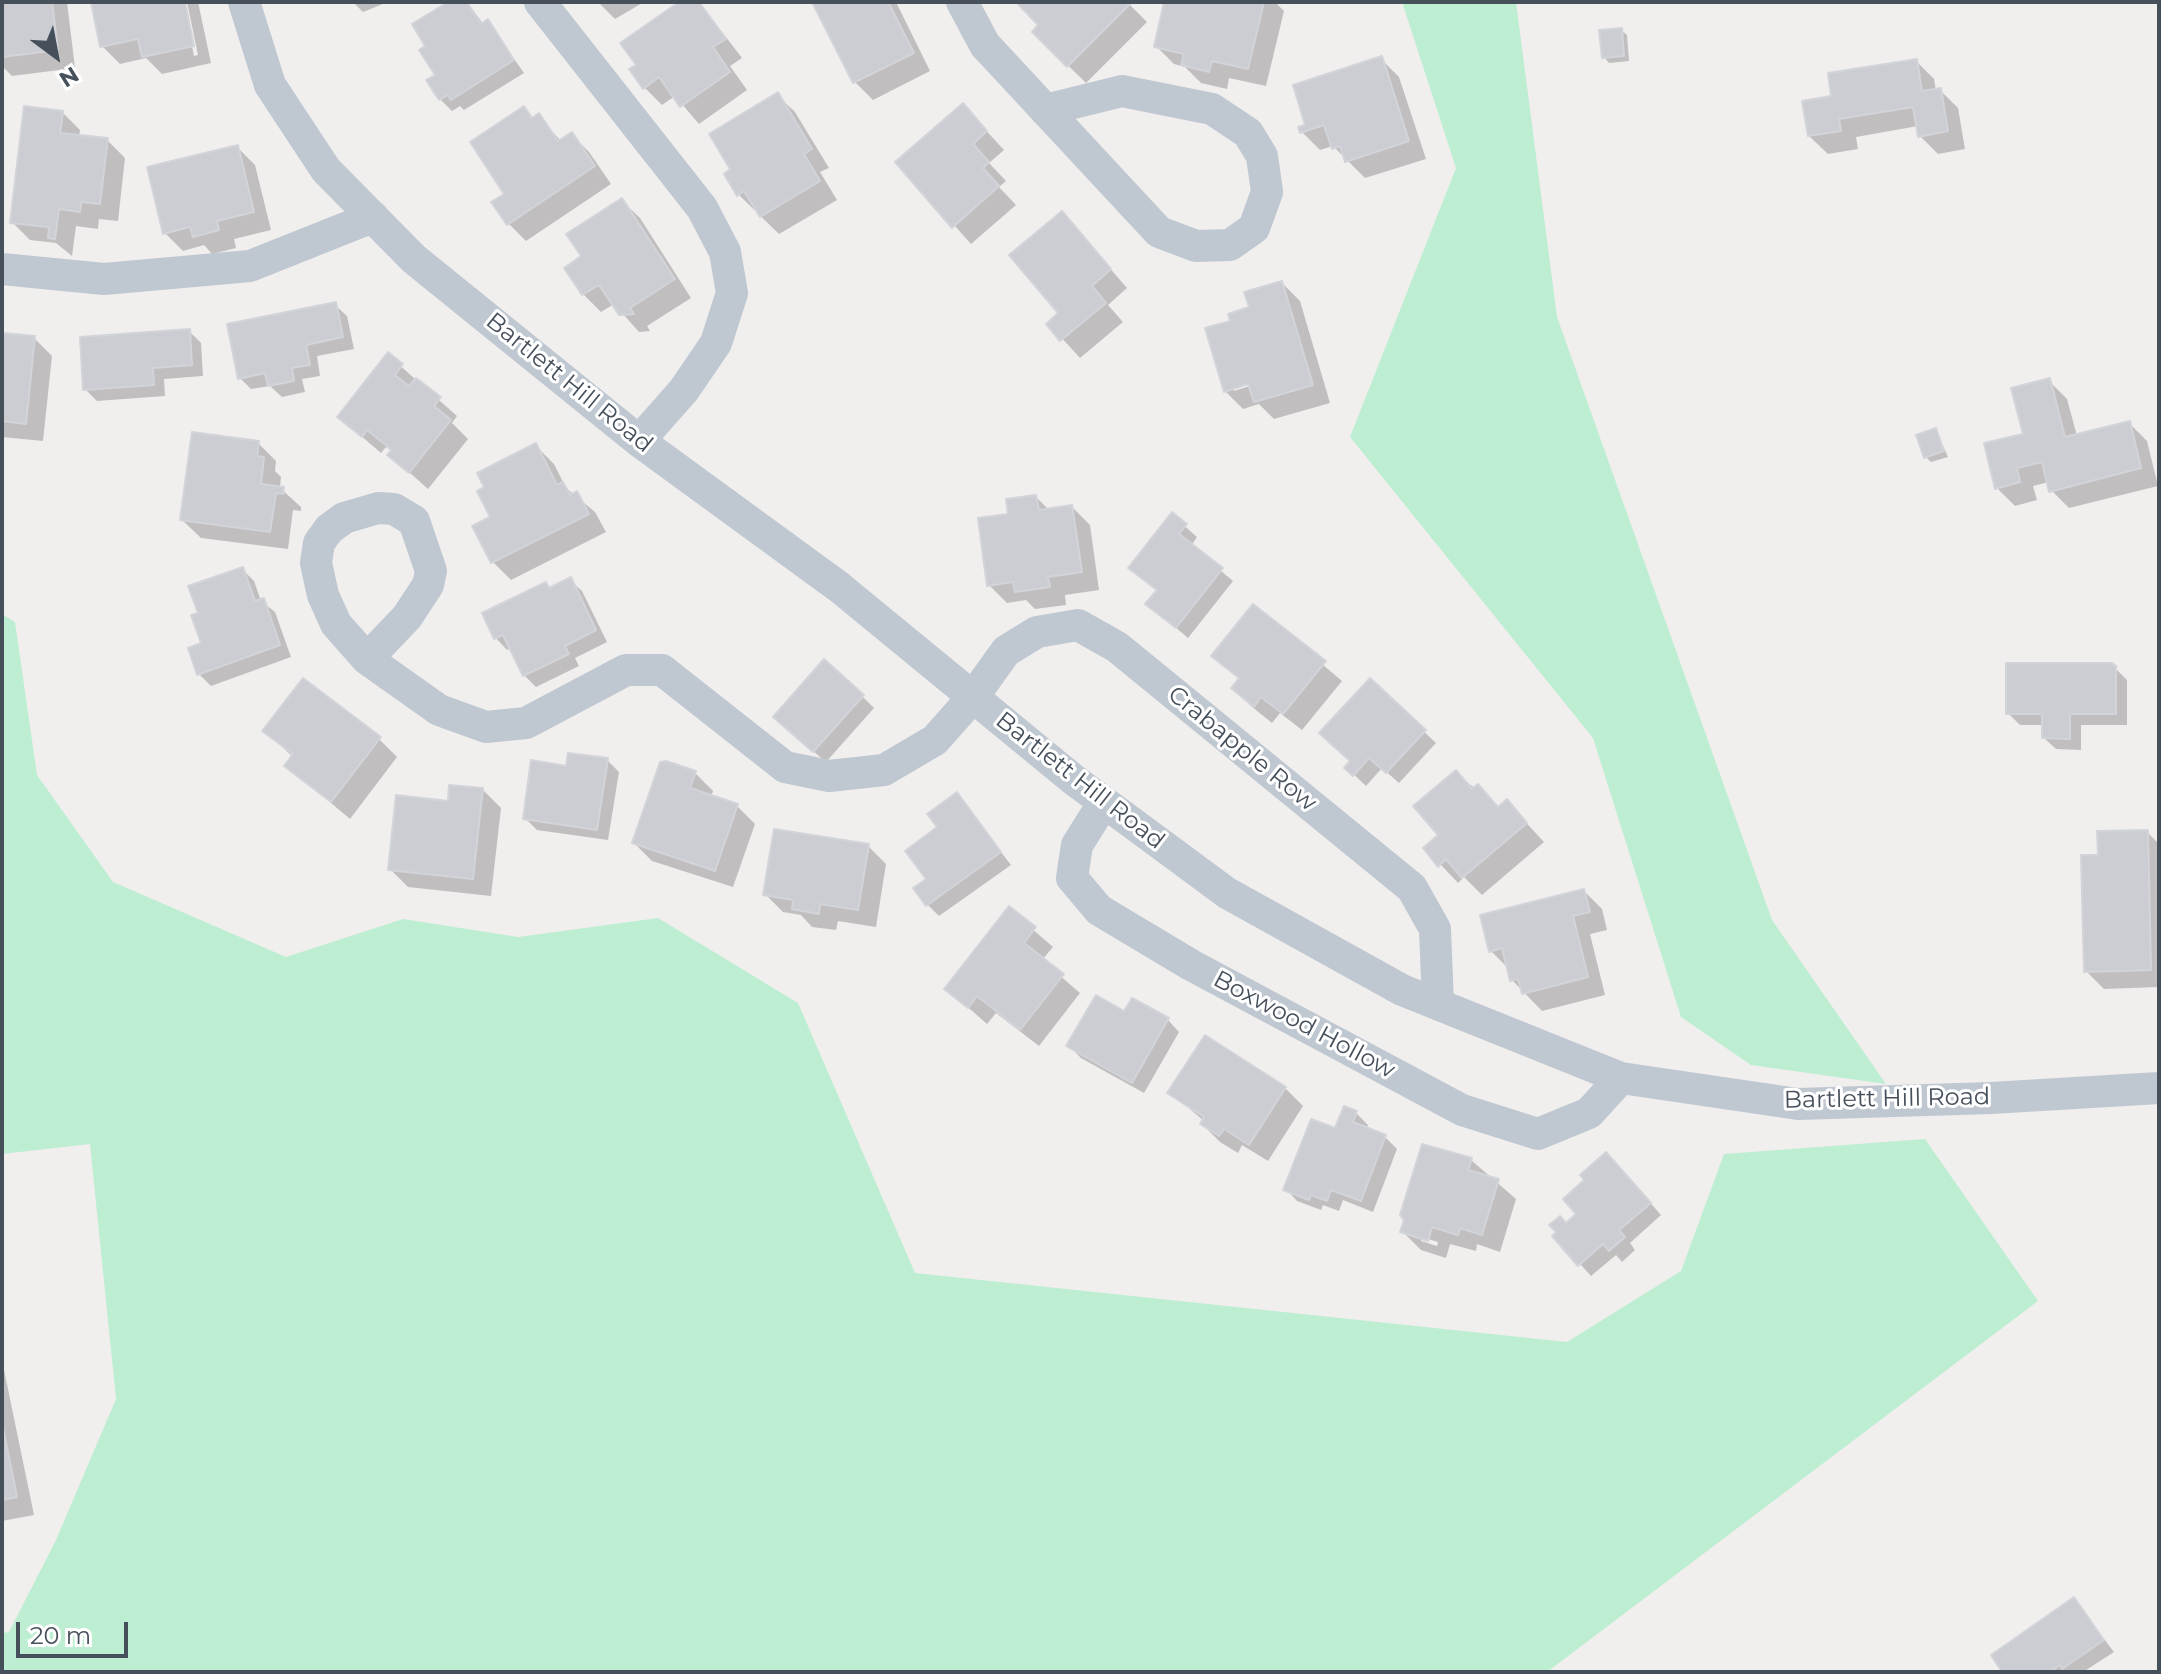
<!DOCTYPE html>
<html>
<head>
<meta charset="utf-8">
<style>
	body { margin:0 }
	#map { position:relative; width:2161px; height:1674px; overflow:hidden; background:#f1eeee; font-family:Montserrat,sans-serif }
	canvas { display:block }
	.frame { position:absolute; inset:0; border:4px solid #46505b; pointer-events:none }
	.north { position:absolute; left:16px; top:16px; width:80px; height:80px; -webkit-text-stroke:6px #fff; paint-order:stroke; rotate:148deg; font-size:22px; font-weight:700; line-height:32px; text-align:center; color:#46505b }
	.north::after { content:''; display:block; margin:auto; width:28px; height:36px; background:#46505b; clip-path:polygon(50% 0,100% 100%,50% 72%,0 100%) }
	.scale { position:absolute; left:16px; top:1622px; width:112px; height:36px; box-sizing:border-box; border:4px solid #46505b; border-top:0; padding-left:10px; font-size:24px; line-height:28px; white-space:nowrap; color:#46505b; -webkit-text-stroke:6px #fff; paint-order:stroke }
</style>
</head>
<body>
<div id="map">
<canvas width="2161" height="1674"></canvas>
<div class="frame"></div>
<div class="north">N</div>
<div class="scale">20 m</div>
</div>
<script>
const g = document.querySelector('canvas').getContext('2d');
g.lineJoin = 'round';
function fill(path, color) {
  g.fillStyle = color;
  g.fill(path, 'evenodd');
}
function stroke(path, color, width, dash) {
  g.strokeStyle = color;
  g.lineWidth = width;
  g.lineCap = dash ? 'butt' : 'round';
  g.setLineDash(dash || []);
  g.stroke(path);
}
function drawText(font, color, halo, rows, align = 'center') {
  g.font = font + ' Montserrat,sans-serif';
  g.lineWidth = 6;
  g.setLineDash([]);
  g.textBaseline = 'middle';
  g.strokeStyle = halo;
  g.fillStyle = color;
  for (const [text, x, y, turn = 0] of rows) {
    g.save();
    g.translate(x, y);
    g.rotate((+turn || 0) * Math.PI / 180);
    g.textAlign = isNaN(turn) ? turn : align;
    if (halo) g.strokeText(text, 0, 0);
    g.fillText(text, 0, 0);
    g.restore();
  }
}
fill(new Path2D(`
	M 1402,2 L 1516,2 L 1557,317 L 1772,920 L 1886,1084 L 1751,1065 L 1681,1017 L 1593,738 L 1350,437 L 1456,168 Z
	M 2,614 L 15,622 L 37,775 L 113,882 L 286,957 L 403,919 L 518,937 L 658,918 L 798,1003 L 915,1273 L 1567,1342 L 1681,1271 L 1724,1154 L 1925,1139 L 2038,1301 L 1547,1672 L 2,1672 L 2,1633 L 9,1632 L 56,1540 L 116,1399 L 90,1144 L 2,1154 Z`), '#bdeed2');
fill(new Path2D(`
	M 2,2 L 67,2 L 75,68 L 12,76 L 2,66 Z
	M 93,2 L 183,2 L 194,56 L 198,55 L 187,2 L 198,2 L 211,63 L 162,74 L 146,58 L 120,64 L 102,46 Z
	M 353,2 L 388,2 L 363,12 Z
	M 451,2 L 467,2 L 484,25 L 488,22 L 524,73 L 464,110 L 460,106 L 452,111 L 440,99 L 438,75 L 428,47 Z
	M 598,2 L 644,2 L 615,19 Z
	M 683,2 L 699,2 L 742,58 L 730,66 L 747,90 L 699,124 L 675,96 L 662,105 L 644,87 L 639,66 Z
	M 815,2 L 896,2 L 930,71 L 873,100 L 855,82 Z
	M 1018,2 L 1127,2 L 1147,22 L 1086,83 L 1034,32 L 1041,25 Z
	M 1166,2 L 1275,2 L 1284,11 L 1266,86 L 1229,78 L 1227,89 L 1201,83 L 1185,67 L 1174,64 L 1156,46 Z
	M 1621,30 L 1627,35 L 1629,61 L 1609,63 L 1604,57 Z
	M 1381,59 L 1399,77 L 1426,159 L 1365,178 L 1333,146 L 1320,150 L 1302,132 Z
	M 1916,61 L 1934,79 L 1936,91 L 1940,90 L 1958,108 L 1965,149 L 1938,154 L 1920,136 L 1918,126 L 1856,137 L 1858,149 L 1828,154 L 1809,136 L 1834,97 Z
	M 777,95 L 795,112 L 829,168 L 820,172 L 837,200 L 779,234 L 738,194 Z
	M 524,109 L 534,119 L 538,116 L 561,141 L 571,134 L 589,152 L 611,184 L 526,241 L 508,223 L 507,194 Z
	M 62,112 L 80,130 L 79,137 L 107,140 L 125,158 L 118,221 L 99,219 L 98,229 L 76,226 L 72,256 L 56,243 L 30,240 L 12,222 Z
	M 980,124 L 1004,150 L 989,163 L 1006,181 L 999,187 L 1016,205 L 971,244 L 898,162 Z
	M 237,147 L 255,165 L 271,230 L 234,239 L 236,248 L 212,254 L 204,245 L 183,251 L 165,233 Z
	M 622,201 L 640,218 L 691,298 L 647,326 L 650,331 L 639,332 L 614,304 L 601,312 L 583,294 L 583,257 Z
	M 1062,213 L 1127,288 L 1108,305 L 1123,322 L 1080,358 L 1049,324 L 1061,313 Z
	M 1282,283 L 1300,301 L 1330,403 L 1274,419 L 1259,404 L 1243,409 L 1225,391 L 1233,322 ZM 1257,379 L 1259,383 L 1234,391 L 1234,386 Z
	M 335,305 L 347,316 L 354,349 L 317,356 L 320,376 L 302,379 L 305,392 L 282,397 L 270,386 L 251,389 L 240,378 Z
	M 189,331 L 201,343 L 203,376 L 164,379 L 165,396 L 97,401 L 85,389 Z
	M 2,335 L 34,338 L 52,356 L 43,441 L 2,437 Z
	M 388,355 L 457,416 L 452,423 L 468,439 L 428,489 L 390,455 L 393,452 L 386,447 L 381,453 L 339,417 Z
	M 2049,381 L 2067,399 L 2077,436 L 2129,423 L 2147,441 L 2158,486 L 2069,508 L 2051,490 L 2049,482 L 2033,486 L 2037,500 L 2015,506 L 1997,488 Z
	M 1936,430 L 1948,457 L 1931,462 L 1926,457 Z
	M 258,443 L 276,461 L 275,471 L 281,477 L 280,488 L 301,507 L 301,511 L 293,510 L 288,549 L 201,538 L 182,520 Z
	M 536,446 L 554,464 L 566,488 L 595,512 L 606,532 L 511,580 L 493,562 L 475,527 L 493,518 Z
	M 1036,497 L 1049,510 L 1072,507 L 1090,525 L 1099,590 L 1065,595 L 1066,605 L 1035,609 L 1026,600 L 1007,603 L 989,585 L 1011,515 Z
	M 1172,515 L 1197,537 L 1191,546 L 1233,581 L 1188,638 L 1148,604 L 1158,592 L 1131,568 Z
	M 242,569 L 254,581 L 261,601 L 275,612 L 291,657 L 211,686 L 199,674 L 204,644 Z
	M 570,580 L 582,591 L 607,642 L 575,658 L 579,666 L 536,687 L 524,675 L 511,648 L 507,650 L 496,638 L 546,585 L 551,589 Z
	M 1254,606 L 1342,681 L 1302,730 L 1280,713 L 1272,723 L 1251,706 L 1233,688 L 1240,680 L 1213,656 Z
	M 2115,668 L 2127,680 L 2127,725 L 2081,725 L 2081,750 L 2056,749 L 2044,738 L 2044,725 L 2020,725 L 2008,713 Z
	M 1370,681 L 1436,743 L 1399,783 L 1382,768 L 1366,786 L 1346,767 L 1352,761 Z
	M 862,696 L 874,708 L 826,762 L 787,729 Z
	M 265,731 L 379,739 L 397,757 L 350,819 L 287,766 L 293,757 Z
	M 607,760 L 619,772 L 608,840 L 537,830 L 525,818 Z
	M 661,764 L 695,773 L 713,791 L 711,797 L 737,806 L 755,824 L 733,887 L 652,861 L 634,843 Z
	M 1456,773 L 1499,808 L 1507,802 L 1544,842 L 1482,895 L 1464,877 L 1458,883 L 1426,849 L 1441,836 Z
	M 483,790 L 501,808 L 491,896 L 408,887 L 390,869 L 449,803 Z
	M 957,795 L 1011,865 L 939,916 L 928,905 L 929,879 L 940,828 Z
	M 2147,832 L 2159,844 L 2159,987 L 2104,989 L 2086,971 L 2100,857 Z
	M 868,846 L 886,864 L 876,927 L 838,921 L 836,930 L 812,927 L 801,915 L 783,912 L 765,894 Z
	M 1584,891 L 1602,909 L 1607,930 L 1590,934 L 1605,995 L 1542,1011 L 1512,980 L 1509,969 L 1491,951 Z
	M 1009,909 L 1053,947 L 1042,960 L 1080,993 L 1039,1046 L 996,1013 L 987,1024 L 947,989 Z
	M 1125,1014 L 1168,1020 L 1179,1032 L 1144,1093 L 1081,1058 L 1069,1046 Z
	M 1205,1038 L 1285,1088 L 1303,1106 L 1268,1161 L 1242,1145 L 1238,1153 L 1220,1142 L 1202,1124 L 1204,1121 L 1170,1092 Z
	M 1356,1113 L 1368,1125 L 1366,1129 L 1385,1137 L 1397,1149 L 1373,1212 L 1343,1200 L 1339,1211 L 1323,1205 L 1321,1210 L 1297,1201 L 1286,1189 Z
	M 1471,1160 L 1516,1199 L 1500,1252 L 1477,1244 L 1476,1251 L 1450,1244 L 1446,1258 L 1421,1250 L 1403,1232 ZM 1421,1237 L 1438,1242 L 1437,1246 L 1421,1241 Z
	M 1618,1166 L 1661,1215 L 1630,1243 L 1635,1250 L 1622,1262 L 1616,1255 L 1591,1276 L 1555,1236 Z
	M 2,1360 L 34,1515 L 2,1521 Z
	M 2074,1600 L 2114,1652 L 2083,1672 L 2005,1672 Z`), '#0003');
const building = new Path2D(`
	M 2,2 L 52,2 L 58,50 L 2,57 Z
	M 91,2 L 185,2 L 194,46 L 142,57 L 138,39 L 100,47 Z
	M 448,2 L 467,2 L 481,24 L 488,19 L 514,60 L 451,100 L 448,95 L 439,100 L 426,80 L 435,75 L 419,50 L 425,46 L 412,24 Z
	M 679,2 L 699,2 L 726,39 L 713,47 L 730,72 L 680,107 L 659,77 L 643,89 L 629,69 L 636,65 L 620,43 Z
	M 812,2 L 888,2 L 914,53 L 853,83 Z
	M 1016,2 L 1130,2 L 1131,3 L 1067,67 L 1032,32 L 1038,25 Z
	M 1164,2 L 1264,2 L 1248,69 L 1212,61 L 1209,72 L 1181,65 L 1184,54 L 1154,47 Z
	M 1622,28 L 1624,56 L 1602,58 L 1599,30 Z
	M 1382,56 L 1409,141 L 1345,162 L 1340,146 L 1332,149 L 1324,125 L 1300,133 L 1298,127 L 1305,125 L 1293,85 Z
	M 1917,59 L 1922,91 L 1941,88 L 1948,131 L 1918,137 L 1913,107 L 1839,119 L 1841,131 L 1808,136 L 1802,101 L 1831,96 L 1828,73 Z
	M 778,92 L 812,149 L 804,154 L 820,181 L 760,217 L 744,191 L 737,196 L 724,174 L 730,169 L 709,134 Z
	M 963,103 L 987,131 L 973,144 L 989,162 L 983,168 L 999,186 L 952,228 L 895,162 Z
	M 24,106 L 63,111 L 60,133 L 108,138 L 100,204 L 81,202 L 80,212 L 59,209 L 55,239 L 48,238 L 49,227 L 10,223 Z
	M 524,106 L 532,118 L 539,113 L 558,141 L 572,132 L 595,166 L 507,225 L 491,202 L 504,194 L 470,142 Z
	M 238,145 L 254,212 L 217,221 L 219,230 L 193,237 L 190,227 L 163,234 L 147,167 Z
	M 622,198 L 675,279 L 630,308 L 634,314 L 619,315 L 599,285 L 582,295 L 564,268 L 581,256 L 566,234 Z
	M 1062,211 L 1111,269 L 1092,286 L 1106,303 L 1060,341 L 1046,324 L 1058,313 L 1009,255 Z
	M 1282,281 L 1313,385 L 1254,402 L 1248,384 L 1224,392 L 1205,328 L 1230,321 L 1228,314 L 1249,307 L 1244,292 Z
	M 336,302 L 343,337 L 306,345 L 310,365 L 292,368 L 294,381 L 268,386 L 265,373 L 238,379 L 227,324 Z
	M 190,329 L 192,365 L 153,368 L 154,385 L 83,390 L 80,337 Z
	M 2,333 L 35,336 L 26,424 L 2,421 Z
	M 388,352 L 403,364 L 395,375 L 409,386 L 416,378 L 441,397 L 434,406 L 451,420 L 409,473 L 387,455 L 392,450 L 367,430 L 362,437 L 337,417 Z
	M 2050,378 L 2065,437 L 2130,421 L 2141,468 L 2049,492 L 2042,462 L 2017,468 L 2020,482 L 1995,489 L 1984,443 L 2023,434 L 2011,388 Z
	M 1936,428 L 1944,451 L 1924,458 L 1916,435 Z
	M 192,432 L 259,441 L 257,456 L 264,457 L 261,484 L 284,487 L 283,494 L 276,493 L 270,532 L 180,520 Z
	M 536,443 L 557,485 L 563,482 L 570,495 L 577,491 L 589,514 L 491,563 L 472,526 L 490,517 L 477,491 L 484,487 L 477,473 Z
	M 1036,495 L 1039,510 L 1072,505 L 1082,572 L 1048,577 L 1050,587 L 1015,592 L 1013,582 L 987,586 L 978,518 L 1008,514 L 1006,499 Z
	M 1172,512 L 1187,524 L 1179,534 L 1223,568 L 1176,628 L 1145,604 L 1157,590 L 1128,568 Z
	M 243,567 L 255,601 L 264,598 L 280,645 L 197,675 L 188,648 L 201,643 L 191,615 L 198,613 L 188,586 Z
	M 571,577 L 596,630 L 565,646 L 569,654 L 523,676 L 503,635 L 494,639 L 482,613 L 546,582 L 549,588 Z
	M 1253,604 L 1326,661 L 1283,714 L 1261,697 L 1254,707 L 1231,688 L 1239,678 L 1211,656 Z
	M 824,659 L 864,695 L 813,752 L 773,717 Z
	M 2006,663 L 2112,663 L 2116,666 L 2116,714 L 2070,714 L 2070,739 L 2042,738 L 2042,714 L 2006,714 Z
	M 303,678 L 381,737 L 331,802 L 284,766 L 293,754 L 262,731 Z
	M 1370,678 L 1426,730 L 1386,773 L 1369,758 L 1353,776 L 1344,768 L 1350,761 L 1319,733 Z
	M 568,753 L 608,758 L 597,830 L 523,819 L 531,760 L 566,766 Z
	M 666,761 L 696,771 L 690,788 L 738,804 L 715,871 L 632,843 L 660,762 Z
	M 1456,770 L 1472,789 L 1478,784 L 1498,807 L 1507,799 L 1527,823 L 1462,878 L 1446,859 L 1438,867 L 1423,848 L 1438,835 L 1413,806 Z
	M 449,785 L 483,788 L 473,879 L 388,870 L 396,795 L 448,801 Z
	M 957,792 L 1001,852 L 926,906 L 913,888 L 926,879 L 905,851 L 937,827 L 927,814 Z
	M 774,829 L 869,844 L 858,910 L 820,904 L 819,914 L 792,909 L 793,900 L 763,895 Z
	M 2148,830 L 2151,970 L 2084,972 L 2081,855 L 2098,855 L 2097,831 Z
	M 1584,889 L 1590,912 L 1573,916 L 1588,977 L 1522,994 L 1518,979 L 1510,981 L 1502,948 L 1489,952 L 1480,915 Z
	M 1009,906 L 1036,927 L 1024,943 L 1064,974 L 1020,1030 L 977,996 L 968,1008 L 944,989 Z
	M 1096,995 L 1124,1011 L 1132,998 L 1169,1018 L 1132,1083 L 1066,1046 Z
	M 1205,1035 L 1286,1087 L 1249,1145 L 1224,1129 L 1219,1136 L 1200,1124 L 1204,1117 L 1167,1093 Z
	M 1344,1106 L 1357,1111 L 1353,1122 L 1386,1135 L 1361,1201 L 1331,1190 L 1327,1201 L 1311,1195 L 1309,1200 L 1283,1190 L 1311,1119 L 1335,1128 Z
	M 1422,1144 L 1472,1158 L 1468,1170 L 1499,1179 L 1482,1235 L 1460,1228 L 1458,1235 L 1432,1227 L 1428,1241 L 1400,1232 L 1404,1220 L 1400,1215 Z
	M 1606,1152 L 1651,1203 L 1619,1230 L 1625,1237 L 1609,1251 L 1603,1244 L 1578,1266 L 1552,1236 L 1556,1232 L 1549,1225 L 1560,1216 L 1566,1223 L 1576,1214 L 1563,1199 L 1584,1180 L 1580,1175 Z
	M 2,1423 L 17,1497 L 2,1500 Z
	M 2074,1597 L 2104,1640 L 2062,1669 L 2060,1665 L 2050,1672 L 2002,1672 L 1991,1655 Z`);
fill(building, '#cbcdd3');
stroke(building, '#d2d4d9', 2);
stroke(new Path2D(`
	M 244,2 L 270,85 L 326,170 L 414,259 L 639,441 L 839,587 L 1074,780 L 1227,893 L 1402,990 L 1621,1078 L 1798,1104 L 1991,1098 L 2159,1088
	M 540,2 L 702,208 L 725,252 L 732,293 L 716,343 L 684,390 L 639,441
	M 962,2 L 985,45 L 1159,232 L 1196,246 L 1230,245 L 1254,228 L 1267,192 L 1262,156 L 1248,133 L 1212,109 L 1122,91 L 1045,110
	M 2,269 L 104,279 L 250,266 L 373,217
	M 367,659 L 407,617 L 428,585 L 431,571 L 414,521 L 394,509 L 378,508 L 344,518 L 329,529 L 319,543 L 316,563 L 323,595 L 336,624 L 367,659 L 439,710 L 486,727 L 526,723 L 626,670 L 662,670 L 785,767 L 829,776 L 884,770 L 935,740 L 973,697 L 1006,651 L 1037,632 L 1078,625 L 1117,647 L 1412,888 L 1435,929 L 1438,1004
	M 1104,802 L 1077,845 L 1072,878 L 1099,910 L 1191,965 L 1462,1110 L 1538,1134 L 1589,1113 L 1621,1078`), '#bfc8d0', 32);
drawText('24px', '#46505b', '#fff', [
	["Bartlett Hill Road",569,383,39],
	["Crabapple Row",1242,749,39],
	["Bartlett Hill Road",1080,781,38],
	["Boxwood Hollow",1304,1025,28],
	["Bartlett Hill Road",1887,1099,-1]
]);
</script>
</body>
</html>
